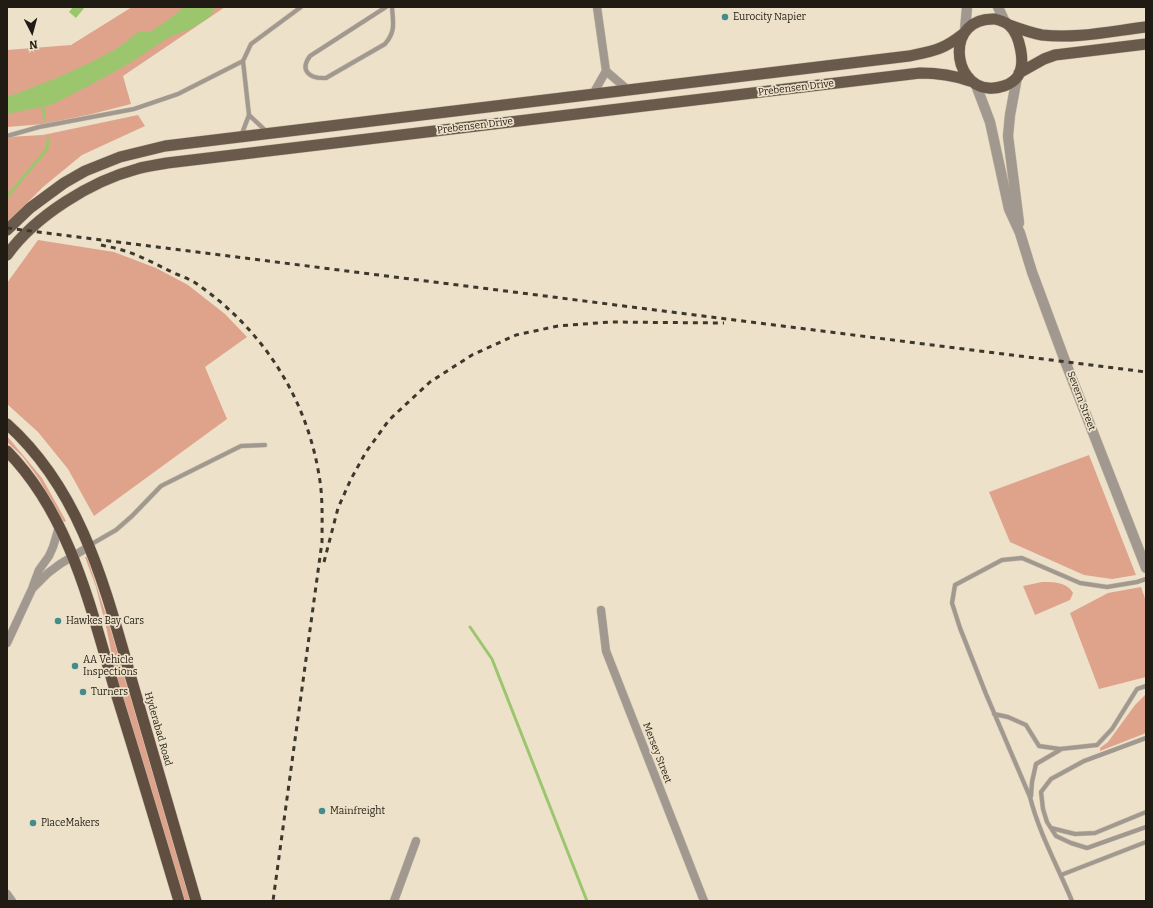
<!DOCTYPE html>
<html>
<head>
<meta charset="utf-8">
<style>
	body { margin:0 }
	#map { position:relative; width:1153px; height:908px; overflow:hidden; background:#ede1c9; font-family:Bitter,serif }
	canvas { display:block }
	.frame { position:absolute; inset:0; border:8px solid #201c13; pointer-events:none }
	.north { position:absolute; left:12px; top:12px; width:40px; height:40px; -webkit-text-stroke:3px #ede1c9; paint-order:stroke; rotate:174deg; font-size:11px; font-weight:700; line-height:16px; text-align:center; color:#201c13 }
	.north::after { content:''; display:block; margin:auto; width:14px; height:18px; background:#201c13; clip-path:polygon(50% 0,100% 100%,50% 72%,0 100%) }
</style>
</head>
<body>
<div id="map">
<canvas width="1153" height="908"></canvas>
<div class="frame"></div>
<div class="north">N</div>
</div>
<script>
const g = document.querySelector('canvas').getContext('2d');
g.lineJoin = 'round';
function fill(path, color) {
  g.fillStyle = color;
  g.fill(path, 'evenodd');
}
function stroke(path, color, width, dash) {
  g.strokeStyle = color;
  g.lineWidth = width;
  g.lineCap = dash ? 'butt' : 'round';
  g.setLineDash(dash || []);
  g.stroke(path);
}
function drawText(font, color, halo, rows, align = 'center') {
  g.font = font + ' Bitter,serif';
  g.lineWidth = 3.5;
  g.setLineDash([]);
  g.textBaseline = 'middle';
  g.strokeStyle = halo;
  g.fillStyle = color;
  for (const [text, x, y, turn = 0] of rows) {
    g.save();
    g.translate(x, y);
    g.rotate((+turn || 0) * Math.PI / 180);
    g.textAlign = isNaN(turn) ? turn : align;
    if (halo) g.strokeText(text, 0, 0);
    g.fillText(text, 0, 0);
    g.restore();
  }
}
fill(new Path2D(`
	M 132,7 L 225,7 L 123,76 L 131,104 L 92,114 L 44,124 L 7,127 L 7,50 L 71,45 Z
	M 138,115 L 145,126 L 82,155 L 43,187 L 7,223 L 7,137 L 43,135 Z
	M 38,240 L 114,252 L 156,268 L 188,285 L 225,314 L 247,337 L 205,367 L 227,419 L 94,516 L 68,469 L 38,432 L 7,404 L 7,283 Z
	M 7,436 L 42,478 L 66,521 L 64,522 L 39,479 L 23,457 L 7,442 Z
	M 1089,455 L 1136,575 L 1112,579 L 1084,575 L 1010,542 L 989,492 Z
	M 85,557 L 87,557 L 110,627 L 190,901 L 185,901 L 115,671 L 107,631 L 96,587 Z
	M 1042,582 C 1054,582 1067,582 1073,593 L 1070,600 L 1035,615 L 1023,586 Z
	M 1141,587 L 1146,601 L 1146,677 L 1099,689 L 1070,613 L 1108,593 Z
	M 1146,694 L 1146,733 L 1100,751 L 1100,748 L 1108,742 L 1135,705 Z`), '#dfa38c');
fill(new Path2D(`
	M 73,7 L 85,7 L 76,18 L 69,12 Z
	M 184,7 L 215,7 L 210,17 L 191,29 L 169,37 L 130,63 L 92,84 L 51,105 L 7,114 L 7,97 C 43,84 80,69 114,50 C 122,45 130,38 138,32 L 150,32 L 168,20 Z`), '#9cc66e');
stroke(new Path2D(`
	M 42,103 L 45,119
	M 7,197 L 47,149 L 48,139
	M 470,627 L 492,659 L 587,901`), '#9cc66e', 3);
const service = new Path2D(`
	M 386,7 L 310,56 C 299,71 310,79 326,78 L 385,44 C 396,31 393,23 392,7
	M 249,115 L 266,131
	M 7,136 L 39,127 L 134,109 L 178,94 L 243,61
	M 241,136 L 249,115 L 243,61 L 251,44 L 301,7
	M 90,545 L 116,530 L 132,516 L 161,486 L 241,446 L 265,445
	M 994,714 L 1008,717 L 1026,725 L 1039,746 L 1060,749 L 1097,745 L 1112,729 L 1137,689 L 1146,686
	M 1146,738 L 1084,761 L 1051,779 L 1041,792 L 1043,809 L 1047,822 L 1056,836 L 1071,843 L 1087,848 L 1146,827
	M 1031,796 L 1032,782 L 1036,764 L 1060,750
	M 1051,828 L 1075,834 L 1095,833 L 1146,812
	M 1061,875 L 1146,842
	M 1072,901 C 1058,867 1039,833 1030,797 L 986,694 L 960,628 L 952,603 L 955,585 L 1002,560 L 1022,558 L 1080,583 L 1107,587 L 1137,582 L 1146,579`);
const minor = new Path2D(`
	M 606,71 L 628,90
	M 593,94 L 606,71 L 597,7
	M 33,586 L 39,570 L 49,556 L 53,547 L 59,527
	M 601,610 L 606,651 L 704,901
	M 7,643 L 32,589 L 48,573 L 60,564 L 90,546
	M 7,894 L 12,901
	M 394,901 L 416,841`);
const tertiary = new Path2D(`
	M 998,7 L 1005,22
	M 965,30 L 967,7
	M 1017,77 L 1010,115 L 1008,136 L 1019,223
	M 976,85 L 990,122 L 1009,209 L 1020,233 L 1032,272 L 1065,361 L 1146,568`);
const primary = new Path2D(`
	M 995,19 C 999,20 1005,22 1009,25 C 1020,35 1026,63 1018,76 C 1012,85 998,89 988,88 C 952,85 945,17 995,19 Z
	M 1009,25 C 1020,29 1031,33 1042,35 C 1076,39 1112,31 1146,27
	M 1019,73 L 1044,59 L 1055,55 L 1146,44
	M 7,230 L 30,208 L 64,183 L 85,171 L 120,157 L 165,146 L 909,56 C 933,51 943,50 963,34
	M 7,255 C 35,216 91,181 137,169 C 147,166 157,165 167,163 L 920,73 C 938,73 953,75 970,81`);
const trunk = new Path2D(`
	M 7,424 C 86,495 107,597 136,695 C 156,764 176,832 196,901
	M 7,451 C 70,515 90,606 115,690 C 137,760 158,831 179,901`);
stroke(service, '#c8bea8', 5);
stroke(minor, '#c8bea8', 9);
stroke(tertiary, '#c8bea8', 11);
stroke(primary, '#c8bea8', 12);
stroke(trunk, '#c8bea8', 12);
stroke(service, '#a19890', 4);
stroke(minor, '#a19890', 8);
stroke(tertiary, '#a19890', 10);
stroke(primary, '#6a5a4c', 11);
stroke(trunk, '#604f40', 11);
stroke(new Path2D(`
	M 7,228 L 1146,372
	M 101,245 C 109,247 117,248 125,251 C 139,255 153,263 166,269 C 175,274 185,277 194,282 C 261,327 306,396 319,475 C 323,497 322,519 322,542 L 273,901
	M 324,562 L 338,508 L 351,479 L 366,452 L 389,420 L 430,382 L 472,355 L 516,335 L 558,326 L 610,322 L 724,323`), '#3d382c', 3, [5, 5]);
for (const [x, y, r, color] of [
	[725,17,4,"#448c8c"],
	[58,621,4,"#448c8c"],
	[75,666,4,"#448c8c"],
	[83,692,4,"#448c8c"],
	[322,811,4,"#448c8c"],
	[33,823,4,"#448c8c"]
]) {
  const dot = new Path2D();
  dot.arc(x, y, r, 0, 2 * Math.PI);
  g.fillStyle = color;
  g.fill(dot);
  stroke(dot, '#ede1c9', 1.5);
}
drawText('10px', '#201c13', '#ede1c9', [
	["Eurocity Napier",733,17],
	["Hawkes Bay Cars",66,621],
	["AA Vehicle",83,660],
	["Inspections",83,672],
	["Turners",91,692],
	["Mainfreight",330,811],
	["PlaceMakers",41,823]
], 'left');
drawText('10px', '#201c13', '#ede1c9', [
	["Prebensen Drive",796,88,-7],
	["Prebensen Drive",475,126,-7],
	["Severn Street",1081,401,69],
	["Hyderabad Road",158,729,74],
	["Mersey Street",657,753,69]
]);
</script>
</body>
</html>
